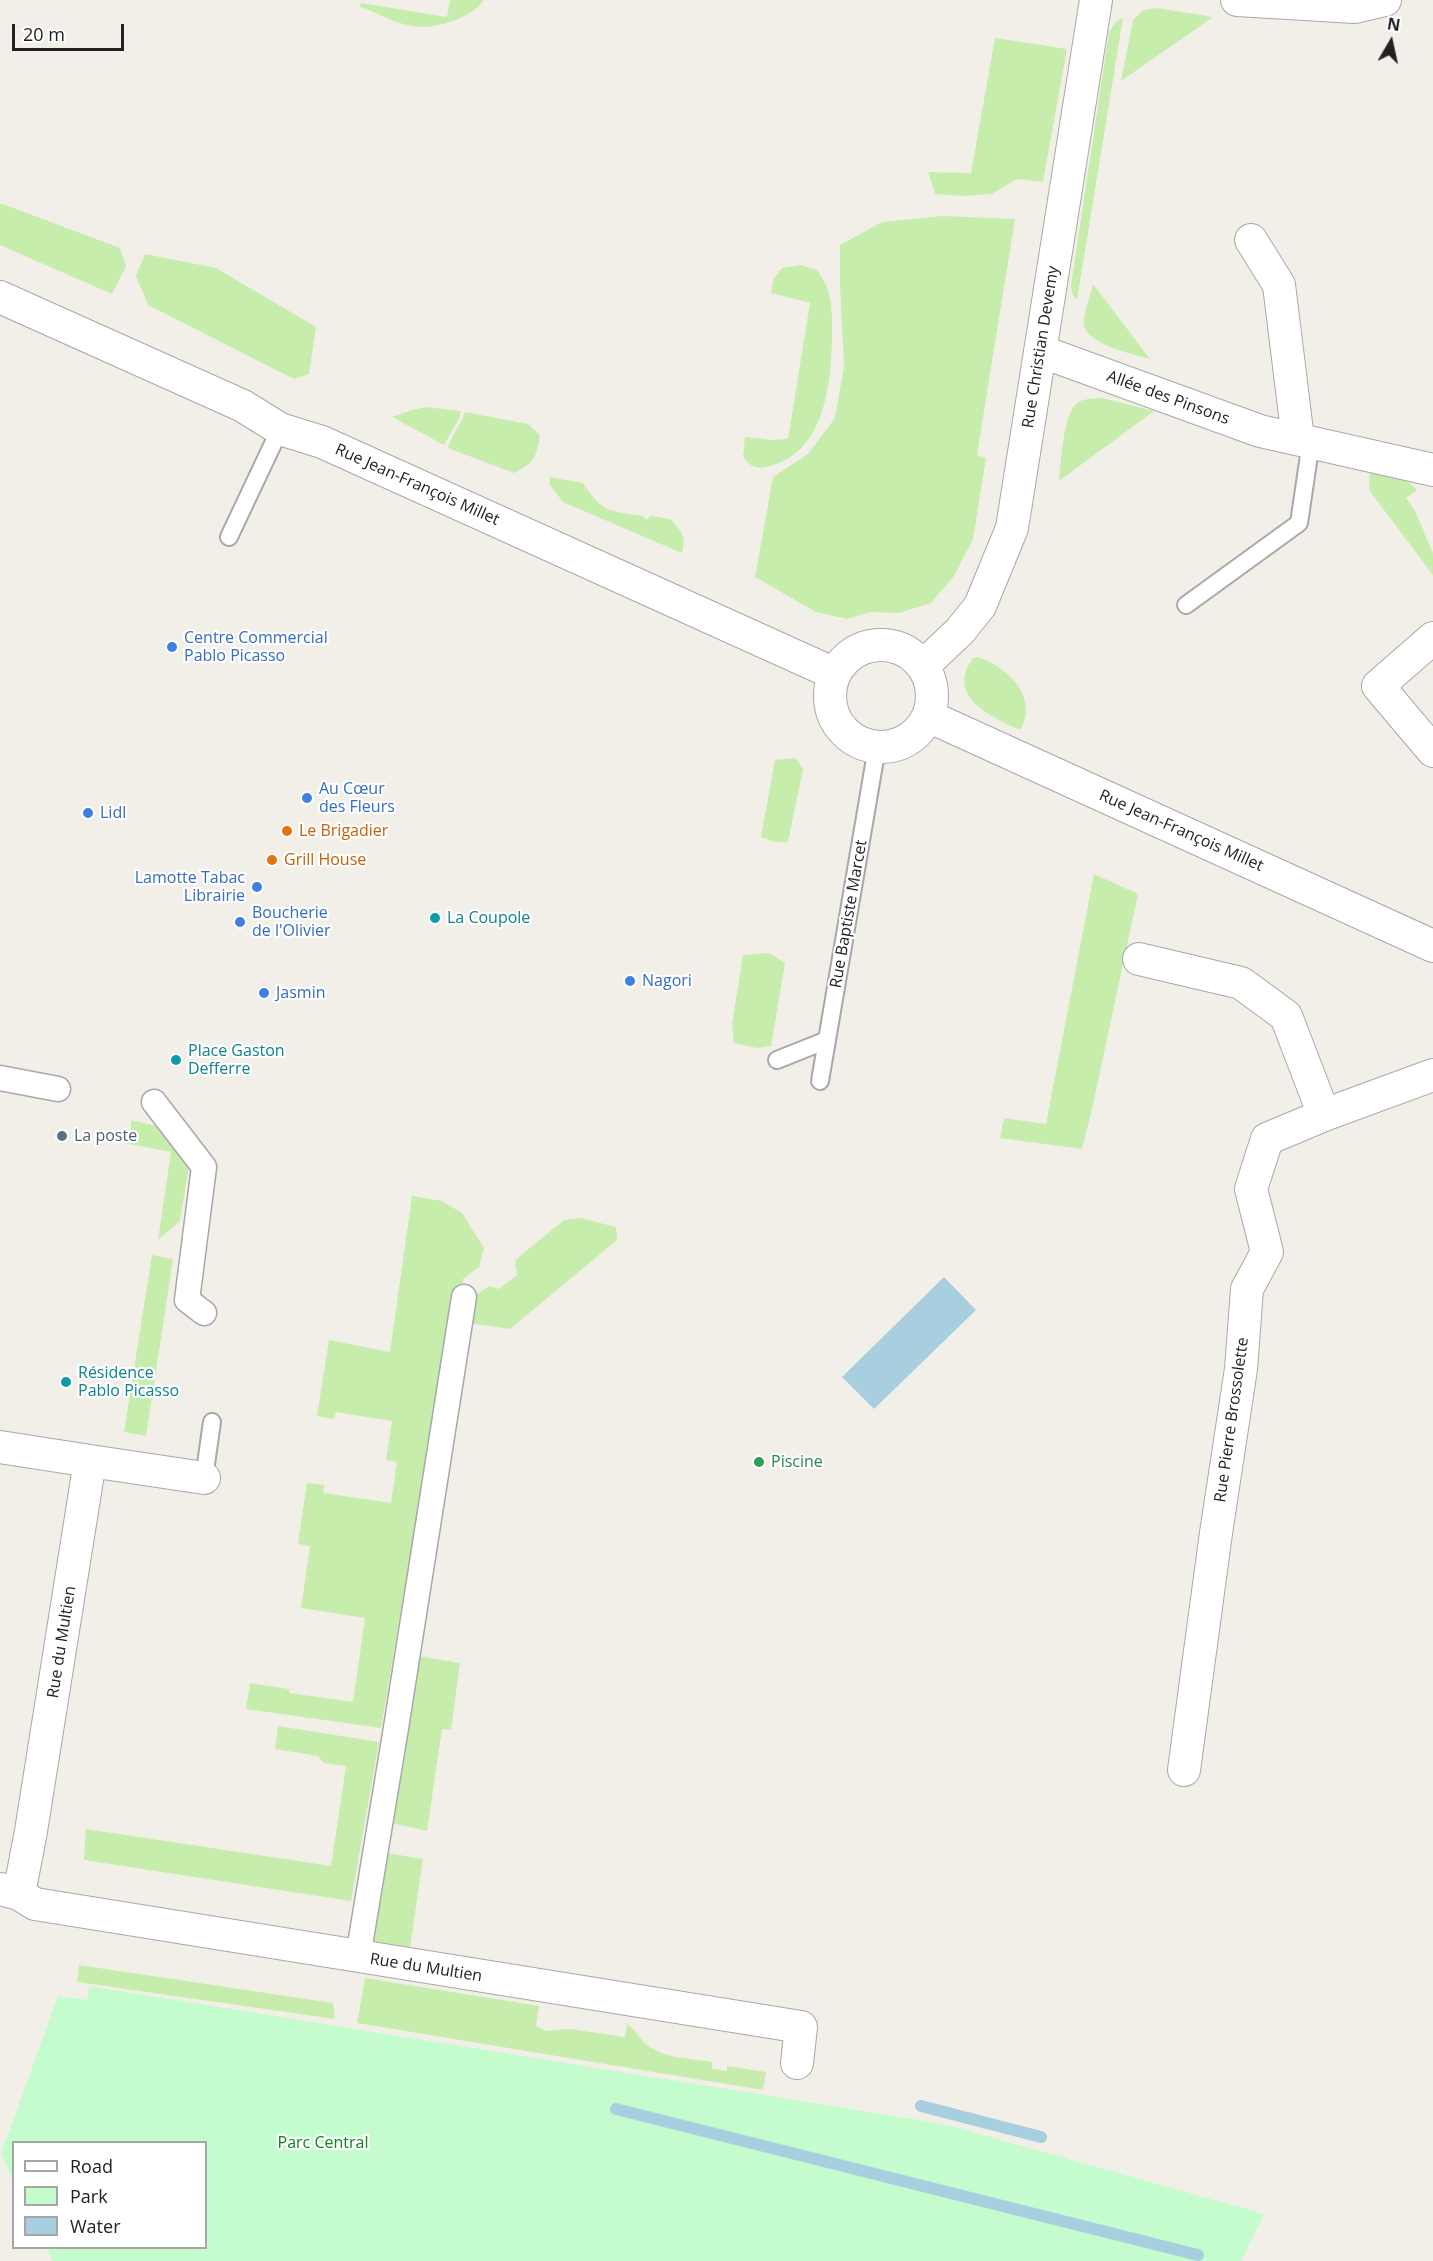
<!DOCTYPE html>
<html>
<head>
<meta charset="utf-8">
<style>
	body { margin:0 }
	#map { position:relative; width:1433px; height:2261px; overflow:hidden; background:#f2efe8; font-family:"Open Sans",sans-serif }
	canvas { display:block }
	.legend { position:absolute; left:12px; top:2141px; width:195px; height:108px; box-sizing:border-box; background:#fff; border:2px solid #a6a6a6; margin:0; padding:8px 10px; list-style:none; font-size:18px; color:#212121 }
	.legend li { display:flex; align-items:center; gap:12px; height:30px }
	.legend b { width:30px; border:2px solid #a6a6a6 }
	.north { position:absolute; left:1361px; top:12px; width:60px; height:60px; -webkit-text-stroke:4px #fff; paint-order:stroke; rotate:9deg; font-size:16px; font-weight:700; line-height:24px; text-align:center; color:#212121 }
	.north::after { content:''; display:block; margin:auto; width:21px; height:27px; background:#212121; clip-path:polygon(50% 0,100% 100%,50% 72%,0 100%) }
	.scale { position:absolute; left:12px; top:24px; width:112px; height:27px; box-sizing:border-box; border:3px solid #212121; border-top:0; padding-left:8px; font-size:18px; line-height:21px; white-space:nowrap; color:#212121; -webkit-text-stroke:4px #fff; paint-order:stroke }
</style>
</head>
<body>
<div id="map">
<canvas width="1433" height="2261"></canvas>
<ul class="legend">
<li><b style="height:8px;background:#fff"></b>Road</li>
<li><b style="height:16px;background:#c5fccd"></b>Park</li>
<li><b style="height:16px;background:#a7cfe0"></b>Water</li>
</ul>
<div class="north">N</div>
<div class="scale">20 m</div>
</div>
<script>
const g = document.querySelector('canvas').getContext('2d');
g.lineJoin = 'round';
function fill(path, color) {
  g.fillStyle = color;
  g.fill(path, 'evenodd');
}
function stroke(path, color, width, dash) {
  g.strokeStyle = color;
  g.lineWidth = width;
  g.lineCap = dash ? 'butt' : 'round';
  g.setLineDash(dash || []);
  g.stroke(path);
}
function drawText(font, color, halo, rows, align = 'center') {
  g.font = font + ' "Open Sans",sans-serif';
  g.lineWidth = 4.5;
  g.setLineDash([]);
  g.textBaseline = 'middle';
  g.strokeStyle = halo;
  g.fillStyle = color;
  for (const [text, x, y, turn = 0] of rows) {
    g.save();
    g.translate(x, y);
    g.rotate((+turn || 0) * Math.PI / 180);
    g.textAlign = isNaN(turn) ? turn : align;
    if (halo) g.strokeText(text, 0, 0);
    g.fillText(text, 0, 0);
    g.restore();
  }
}
fill(new Path2D(`
	M 450,0 L 484,0 C 472,18 434,30 412,26 C 397,24 375,12 359,6 L 361,3 L 447,17 Z
	M 1157,8 L 1213,17 L 1121,81 L 1133,20 L 1143,10 Z
	M 1123,18 L 1077,300 L 1072,293 L 1071,285 L 1109,32 L 1116,22 Z
	M 995,38 L 1067,49 L 1043,182 L 1017,179 L 992,194 L 961,196 L 935,194 L 928,172 L 971,173 Z
	M 0,203 L 120,248 L 126,266 L 112,294 L 0,245 Z
	M 942,216 L 1015,219 L 977,455 L 986,458 L 973,539 L 954,576 L 931,603 L 899,613 L 870,612 L 847,619 L 816,612 L 755,577 L 773,477 L 808,454 L 835,418 L 844,366 L 840,288 L 840,245 L 882,222 Z
	M 145,254 L 216,268 L 316,327 L 309,374 L 294,379 L 148,305 L 136,276 Z
	M 802,265 L 817,270 C 821,277 826,283 828,290 C 833,305 832,326 832,341 C 831,385 824,450 773,465 C 759,470 751,469 743,456 L 745,437 L 772,440 L 788,439 L 810,303 L 771,293 L 773,280 L 782,268 Z
	M 1093,284 L 1150,359 C 1133,354 1089,345 1084,326 C 1082,318 1091,294 1093,284 Z
	M 1102,398 L 1154,411 L 1059,481 C 1061,463 1063,418 1075,405 C 1081,398 1093,399 1102,398 Z
	M 425,407 L 461,411 L 459,419 L 444,445 L 392,417 L 409,411 Z
	M 465,412 L 528,424 L 540,435 C 536,458 535,462 514,473 L 448,448 C 451,435 461,425 465,412 Z
	M 1370,468 L 1402,477 L 1417,490 L 1406,498 L 1415,511 L 1433,553 L 1433,575 L 1369,490 Z
	M 550,477 L 583,483 C 602,513 610,511 643,516 L 646,520 L 651,516 L 670,519 C 681,532 687,535 682,553 L 563,502 L 550,485 Z
	M 978,657 C 1006,666 1039,696 1021,729 L 1018,729 C 988,715 946,696 973,658 Z
	M 796,758 L 803,769 L 788,842 L 775,842 L 761,837 L 775,760 Z
	M 1094,874 L 1138,894 L 1092,1109 L 1082,1149 L 1000,1138 L 1004,1118 L 1046,1124 Z
	M 769,953 L 785,963 L 771,1046 L 757,1048 L 734,1043 L 732,1024 L 743,955 Z
	M 131,1120 L 160,1127 L 189,1166 L 180,1221 L 158,1240 L 171,1152 L 124,1143 L 124,1132 L 131,1132 Z
	M 412,1196 L 442,1201 L 462,1213 L 484,1248 L 479,1267 L 463,1279 L 464,1297 L 443,1363 L 381,1728 L 246,1709 L 250,1683 L 289,1689 L 289,1693 L 353,1702 L 365,1618 L 301,1608 L 310,1546 L 298,1544 L 307,1483 L 324,1485 L 323,1493 L 391,1503 L 397,1462 L 386,1460 L 392,1421 L 336,1412 L 334,1419 L 317,1416 L 329,1340 L 390,1352 Z
	M 580,1218 L 616,1227 L 617,1240 L 510,1329 L 470,1323 L 472,1298 L 489,1286 L 499,1289 L 517,1275 L 515,1260 L 564,1220 Z
	M 152,1255 L 173,1259 L 146,1436 L 124,1432 Z
	M 418,1656 L 460,1663 L 451,1730 L 442,1729 L 427,1831 L 391,1823 Z
	M 278,1726 L 379,1742 L 351,1901 L 84,1860 L 86,1829 L 331,1866 L 346,1766 L 324,1763 L 318,1756 L 275,1749 Z
	M 387,1853 L 423,1859 L 410,1947 L 374,1944 Z
	M 79,1965 L 333,2003 L 335,2019 L 77,1982 Z
	M 365,1978 L 539,2006 L 536,2026 L 546,2031 L 570,2029 L 625,2037 L 627,2024 C 635,2028 639,2039 647,2045 C 666,2059 688,2058 712,2062 L 712,2069 L 727,2071 L 727,2066 L 766,2072 L 763,2090 L 357,2023 Z`), '#c7edad');
fill(new Path2D(`
	M 89,1986 L 944,2124 L 1264,2214 L 1241,2261 L 53,2261 L 46,2248 L 206,2248 L 206,2142 L 14,2142 L 13,2180 L 1,2154 L 58,1996 L 87,2000 Z`), '#c5fccd');
fill(new Path2D(`
	M 944,1277 L 976,1310 L 874,1409 L 842,1377 Z`), '#a7cfe0');
stroke(new Path2D(`
	M 921,2106 L 1041,2137
	M 616,2109 L 1198,2255`), '#a7cfe0', 12);
const service = new Path2D(`
	M 229,537 L 280,429
	M 1186,605 L 1299,523 L 1311,442
	M 777,1060 L 827,1040
	M 820,1081 L 877,747
	M 204,1478 L 212,1422`);
const pedestrian = new Path2D(`
	M 0,1078 L 58,1089
	M 154,1102 L 204,1167 L 187,1300 L 204,1313
	M 358,1957 L 395,1734 L 464,1297`);
const minor = new Path2D(`
	M 1237,0 L 1355,7 L 1385,0
	M 1251,240 L 1279,285 L 1298,439
	M 0,297 L 243,406 L 280,429 L 322,442 L 835,674
	M 1040,351 L 1260,431 L 1433,470
	M 1433,638 L 1378,686 L 1433,751
	M830 696a51 51 0 1 1 102 0a51 51 0 1 1-102 0Z
	M 923,666 L 960,631 L 980,606 L 1012,528 L 1096,0
	M 928,716 L 1433,946
	M 1139,959 L 1241,983 L 1286,1016 L 1324,1115
	M 0,1447 L 90,1461 L 31,1831 L 19,1894
	M 90,1461 L 204,1478
	M 1184,1770 L 1216,1533 L 1241,1369 L 1247,1289 L 1267,1252 L 1251,1189 L 1267,1139 L 1324,1115 L 1433,1075
	M 0,1889 L 19,1894 L 35,1904 L 801,2027 L 797,2063`);
stroke(service, '#a8a8a8', 20);
stroke(pedestrian, '#a8a8a8', 27);
stroke(minor, '#a8a8a8', 34);
stroke(service, '#fff', 16);
stroke(pedestrian, '#fff', 24);
stroke(minor, '#fff', 32);
for (const [x, y, r, color] of [
	[172,647,6,"#3f7fe0"],
	[307,798,6,"#3f7fe0"],
	[88,813,6,"#3f7fe0"],
	[287,831,6,"#e8710a"],
	[272,860,6,"#e8710a"],
	[257,887,6,"#3f7fe0"],
	[435,918,6,"#0f9aa8"],
	[240,922,6,"#3f7fe0"],
	[630,981,6,"#3f7fe0"],
	[264,993,6,"#3f7fe0"],
	[176,1060,6,"#0f9aa8"],
	[62,1136,6,"#5c6f8a"],
	[66,1382,6,"#0f9aa8"],
	[759,1462,6,"#2e9e5b"]
]) {
  const dot = new Path2D();
  dot.arc(x, y, r, 0, 2 * Math.PI);
  g.fillStyle = color;
  g.fill(dot);
  stroke(dot, '#fff', 2);
}
drawText('16px', '#212121', '#fff', [
	["Rue Christian Devemy",1041,347,-81],
	["Allée des Pinsons",1168,398,20],
	["Rue Jean-François Millet",417,485,24],
	["Rue Jean-François Millet",1181,831,24],
	["Rue Baptiste Marcet",849,914,-80],
	["Rue Pierre Brossolette",1232,1420,-82],
	["Rue du Multien",62,1642,-81],
	["Rue du Multien",426,1968,9]
]);
drawText('16px', '#366cbe', '#fff', [
	["Centre Commercial",184,638],
	["Pablo Picasso",184,656],
	["Au Cœur",319,789],
	["des Fleurs",319,807],
	["Lidl",100,813],
	["Lamotte Tabac",245,878,"right"],
	["Librairie",245,896,"right"],
	["Boucherie",252,913],
	["de l'Olivier",252,931],
	["Nagori",642,981],
	["Jasmin",276,993]
], 'left');
drawText('16px', '#c56008', '#fff', [
	["Le Brigadier",299,831],
	["Grill House",284,860]
], 'left');
drawText('16px', '#0d838f', '#fff', [
	["La Coupole",447,918],
	["Place Gaston",188,1051],
	["Defferre",188,1069],
	["Résidence",78,1373],
	["Pablo Picasso",78,1391]
], 'left');
drawText('16px', '#4e5e75', '#fff', [
	["La poste",74,1136]
], 'left');
drawText('16px', '#27864d', '#fff', [
	["Piscine",771,1462]
], 'left');
drawText('16px', '#08861c', '#fff', [
	["Parc Central",323,2143]
]);
</script>
</body>
</html>
